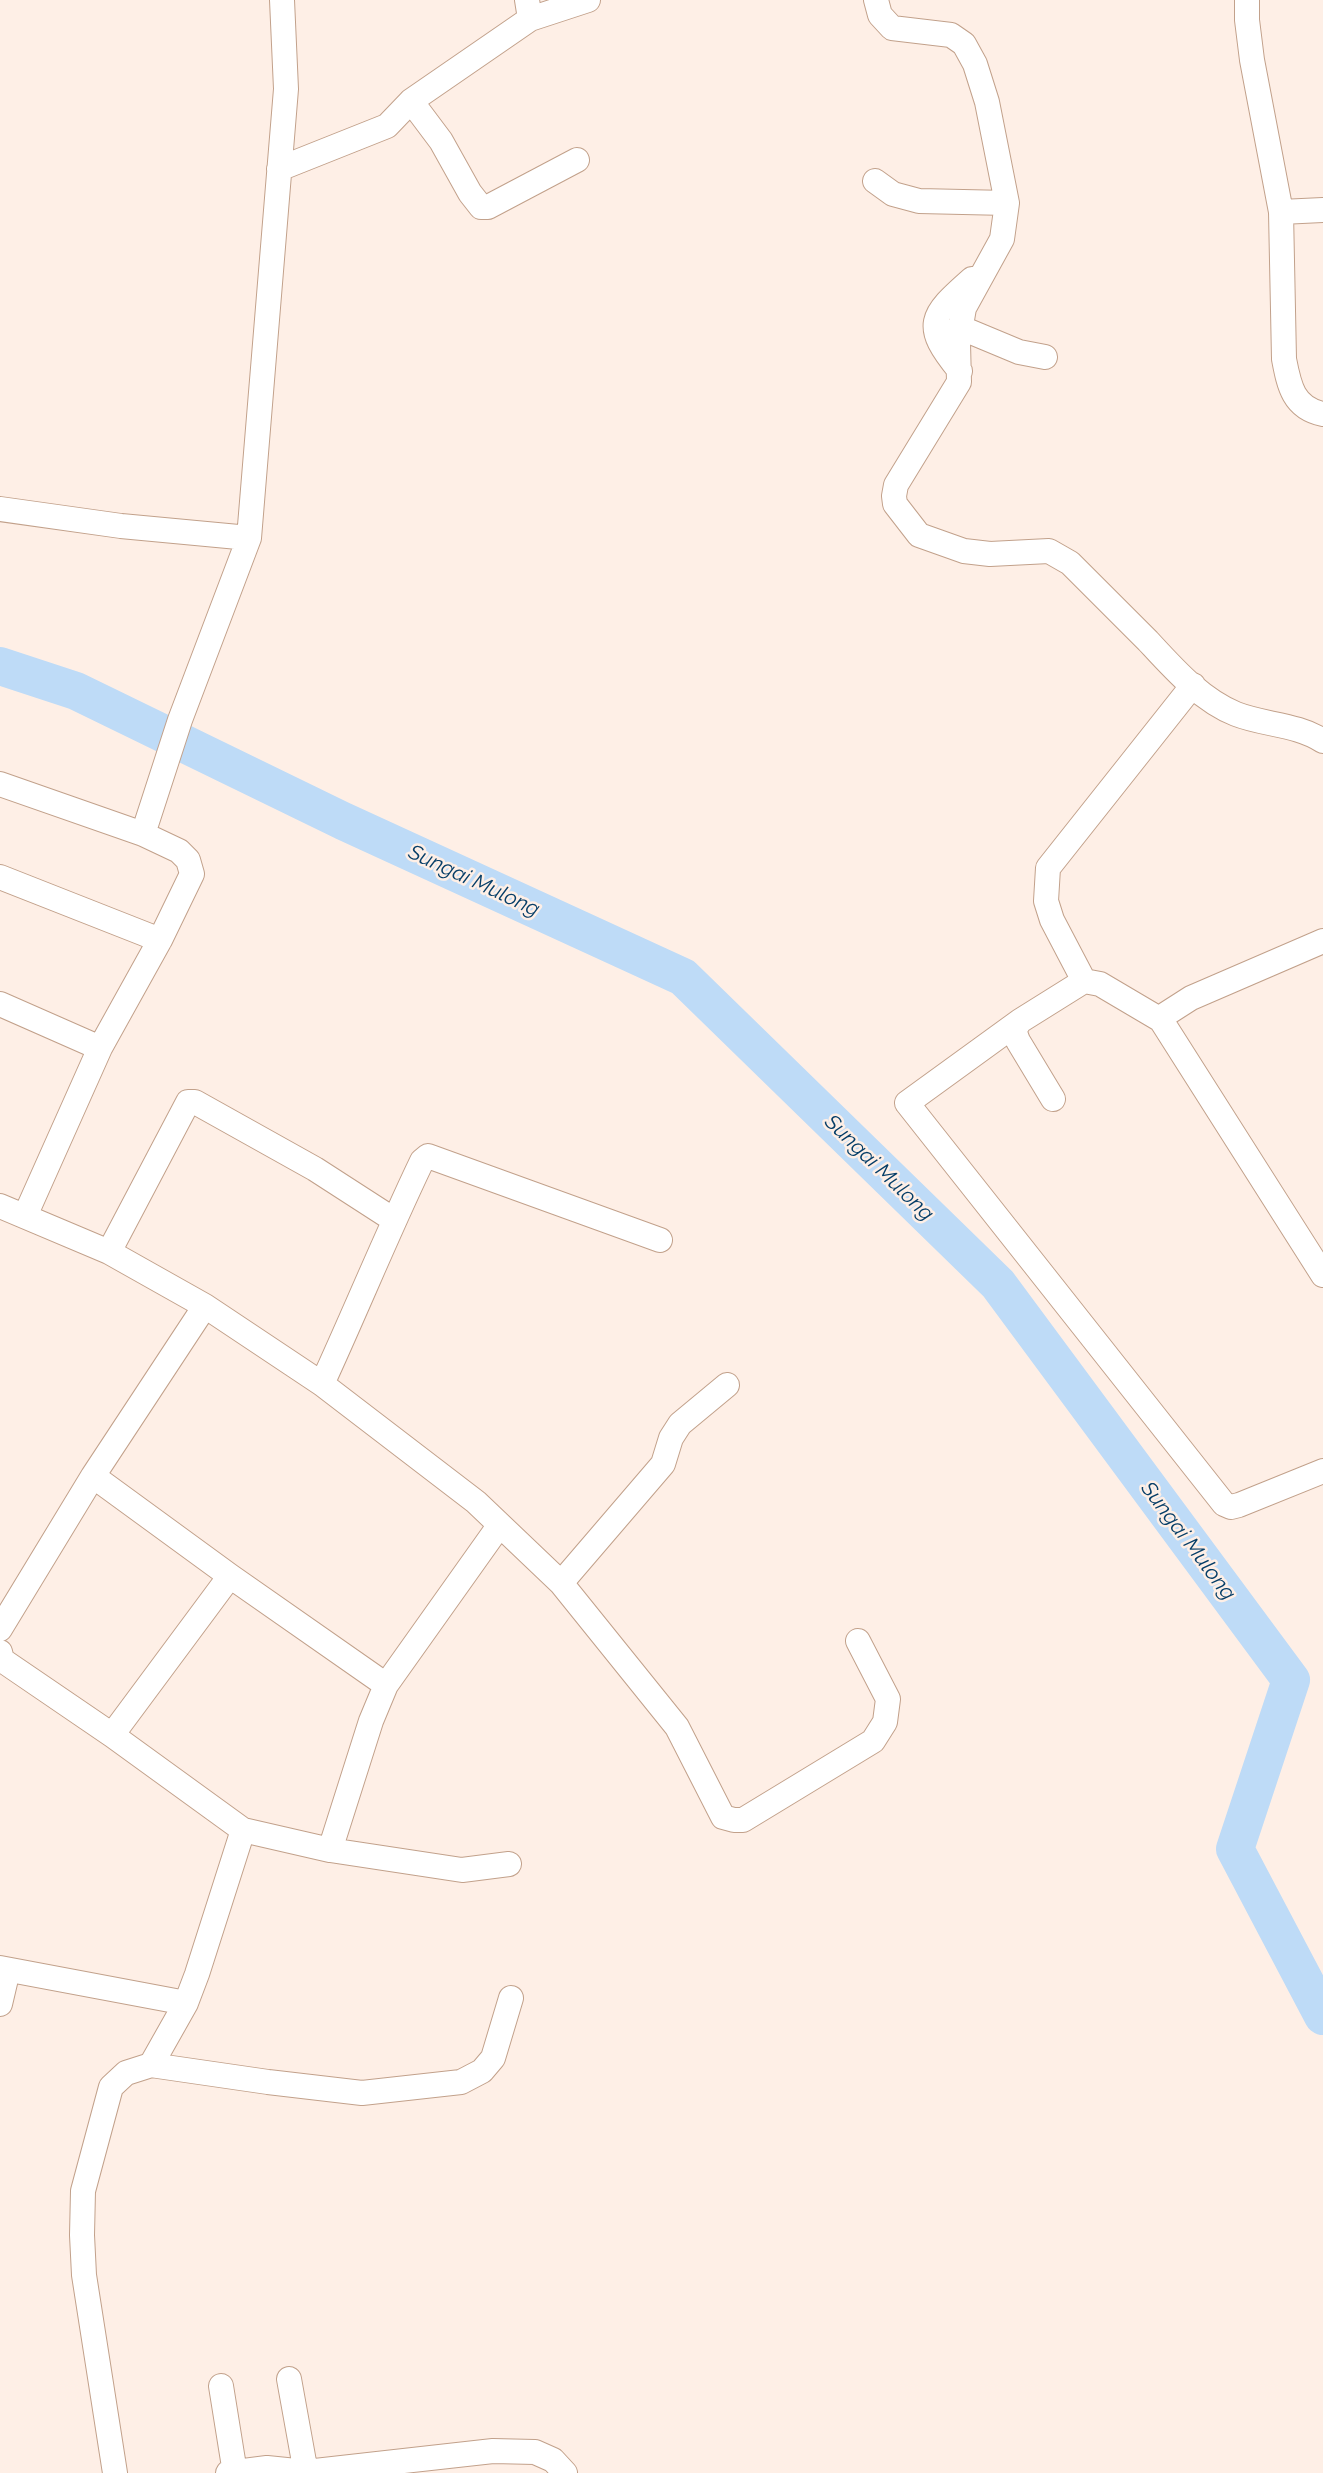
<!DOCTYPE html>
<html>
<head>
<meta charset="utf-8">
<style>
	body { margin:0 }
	canvas { display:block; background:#feefe6 }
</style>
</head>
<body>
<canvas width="1323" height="2473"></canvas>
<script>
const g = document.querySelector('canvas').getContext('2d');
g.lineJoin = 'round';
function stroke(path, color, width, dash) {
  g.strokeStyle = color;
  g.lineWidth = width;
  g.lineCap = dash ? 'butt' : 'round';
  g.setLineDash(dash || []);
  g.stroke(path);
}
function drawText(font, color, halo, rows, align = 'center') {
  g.font = font + ' Raleway,sans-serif';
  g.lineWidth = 5;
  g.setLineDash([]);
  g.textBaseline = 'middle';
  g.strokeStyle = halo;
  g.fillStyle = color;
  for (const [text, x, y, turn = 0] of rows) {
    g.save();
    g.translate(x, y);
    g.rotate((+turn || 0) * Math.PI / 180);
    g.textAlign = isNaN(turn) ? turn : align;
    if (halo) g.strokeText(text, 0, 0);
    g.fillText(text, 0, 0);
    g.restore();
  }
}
stroke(new Path2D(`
	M 0,666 L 76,691 L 343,821 L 683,977 L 998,1284 L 1291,1680 L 1235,1849 L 1323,2016`), '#bedbf7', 38);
const minor = new Path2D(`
	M 876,0 L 880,15 L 892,28 L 951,35 L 964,44 L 975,64 L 987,102 L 1007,203 L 1002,239 L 964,308 L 958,343 L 959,382 L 896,485 L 894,496 L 895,504 L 919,535 L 964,551 L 990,554 L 1049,551 L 1070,563 C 1096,589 1122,615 1148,641 C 1173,668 1201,700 1236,714 C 1264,725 1297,724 1323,741
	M 1247,0 L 1247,20 L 1252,60 L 1281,212 L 1323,210
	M 530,19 L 588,0
	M 411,101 L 441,141 L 470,193 L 481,207 L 488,207 L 577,160
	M 279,169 L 387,126 L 411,101 L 530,19 L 527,0
	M 875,181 L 893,194 L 919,201 L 1007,203
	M 1281,212 L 1284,359 C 1289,385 1293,408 1323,414
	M 959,327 L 1019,352 L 1045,357
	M 960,371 C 922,325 930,316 972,279
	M 0,509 L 121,526 L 249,538
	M 0,784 L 143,834 L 179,851 L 188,860 L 192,874 L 160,940 L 100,1048 L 0,1004
	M 143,834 L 180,720 L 249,538 L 286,89 L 282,0
	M 0,877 L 160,940
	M 1323,941 L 1191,998 L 1166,1014 L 1161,1020 L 1323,1275
	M 1084,981 L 1052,920 L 1046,901 L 1048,868 L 1193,685
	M 1020,1021 L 907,1103 L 1224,1504 L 1231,1507 L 1239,1505 L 1323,1471
	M 1053,1099 L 1018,1041 L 1014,1030 L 1020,1021 L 1084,981 L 1100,984 L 1161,1020
	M 0,1206 L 109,1252 L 205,1306 L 322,1384 L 476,1502 L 561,1583 L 677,1727 L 723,1817 L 734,1820 L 743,1820 L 873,1741 L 885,1722 L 888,1699 L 858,1641
	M 25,1216 L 100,1048
	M 109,1252 L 188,1102 L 195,1102 L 315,1169 L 394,1220
	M 322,1384 C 356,1310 387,1234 422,1161 L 428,1156 L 660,1240
	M 93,1476 L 230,1576 L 386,1685
	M 561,1583 L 663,1464 L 671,1438 L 680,1424 L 727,1385
	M 0,1629 L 93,1476 L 205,1306
	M 0,1652 L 2,1660 L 112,1735 L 243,1830
	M 112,1735 L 230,1576
	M 330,1850 L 371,1721 L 386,1685 L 499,1526
	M 0,1968 L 186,2003
	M 0,2004 L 8,1970
	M 151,2065 L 186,2003 L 197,1974 L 243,1830 L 330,1850 L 462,1870 L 509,1864
	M 289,2379 L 306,2473
	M 221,2386 L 235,2473
	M 115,2473 L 84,2275 L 82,2235 L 83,2191 L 111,2087 L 126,2073 L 151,2065 L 268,2082 L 362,2093 L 461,2082 L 482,2071 L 493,2058 L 511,1998
	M 228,2473 L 267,2468 L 306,2472 L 493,2451 L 535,2452 L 553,2460 L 565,2473`);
stroke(minor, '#c2a18b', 26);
stroke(minor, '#fff', 24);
drawText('italic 21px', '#063e68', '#feefe6', [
	["Sungai Mulong",474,881,25],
	["Sungai Mulong",879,1168,44],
	["Sungai Mulong",1188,1541,53]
]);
</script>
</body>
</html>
